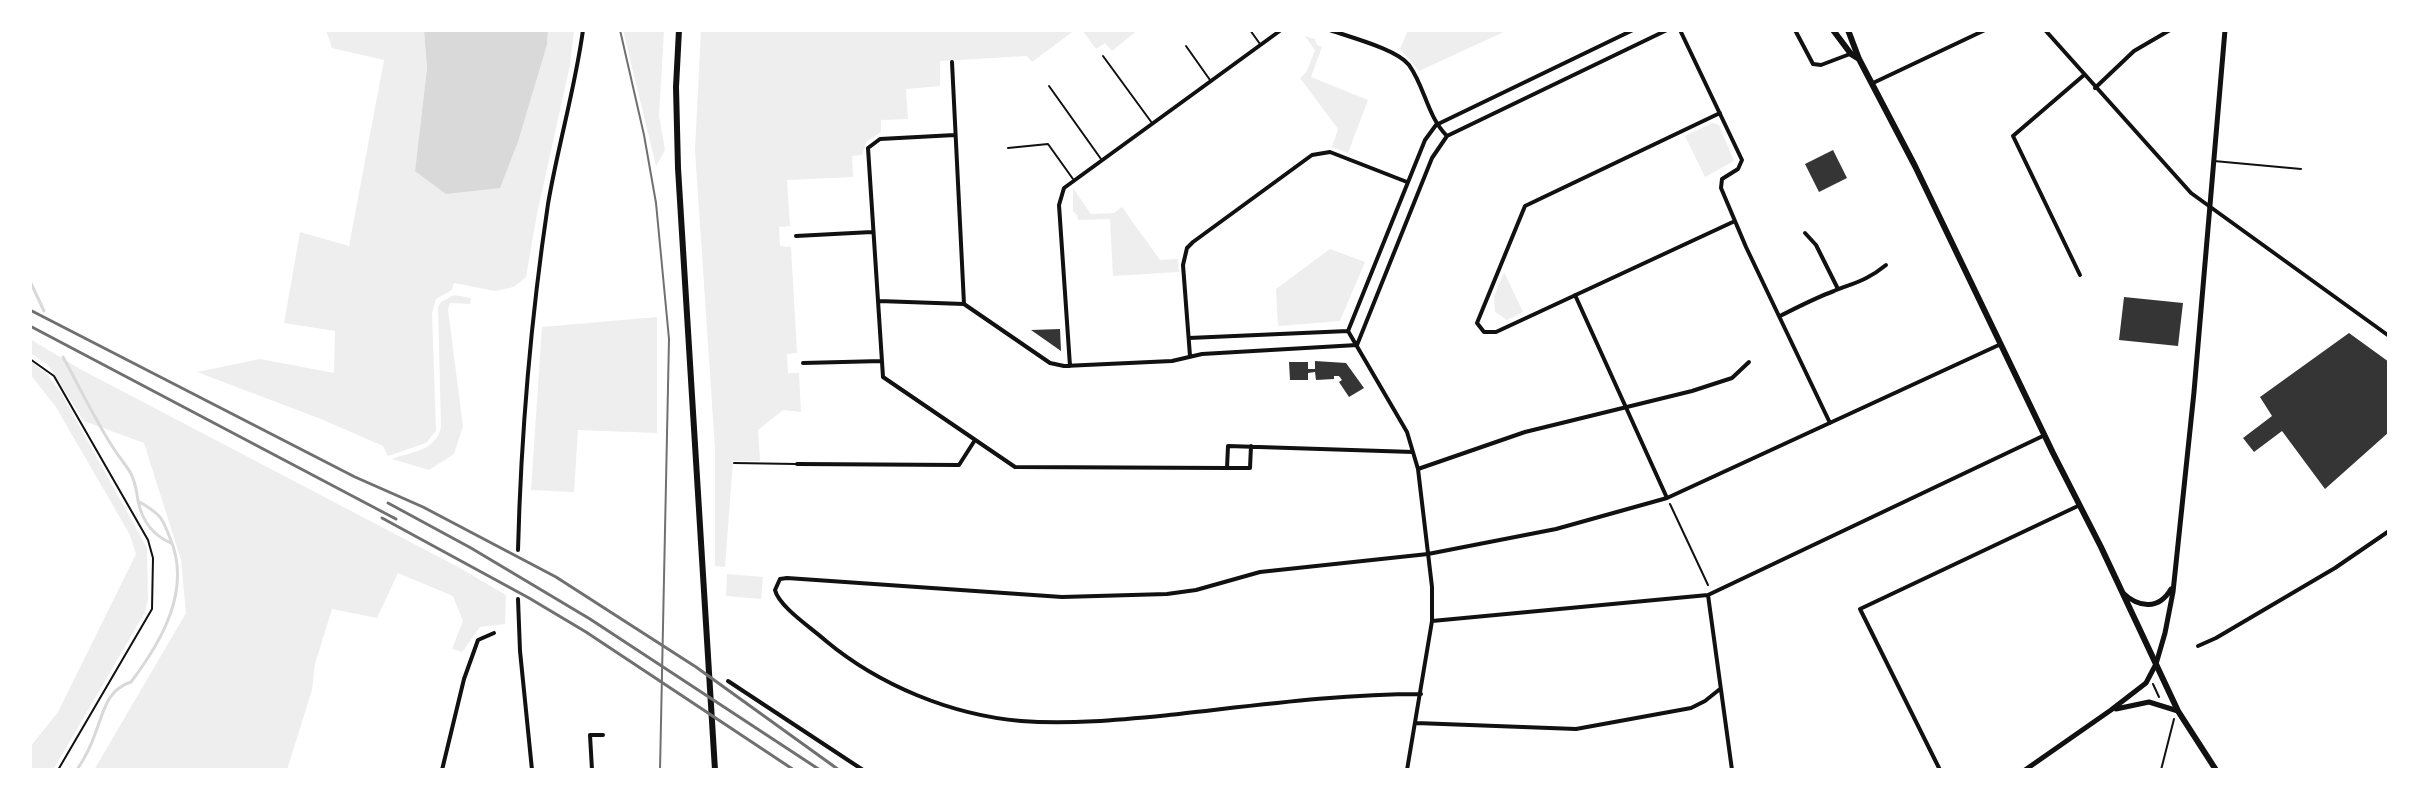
<!DOCTYPE html>
<html>
<head>
<meta charset="utf-8">
<style>
	body { margin:0 }
	#map { position:relative; width:2419px; height:800px; overflow:hidden; background:#fff; font-family:"Archivo Narrow",sans-serif }
	canvas { display:block }
	.frame { position:absolute; inset:0; border:32px solid #fff; pointer-events:none }
</style>
</head>
<body>
<div id="map">
<canvas width="2419" height="800"></canvas>
<div class="frame"></div>
</div>
<script>
const g = document.querySelector('canvas').getContext('2d');
g.lineJoin = 'round';
function fill(path, color) {
  g.fillStyle = color;
  g.fill(path, 'evenodd');
}
function stroke(path, color, width, dash) {
  g.strokeStyle = color;
  g.lineWidth = width;
  g.lineCap = dash ? 'butt' : 'round';
  g.setLineDash(dash || []);
  g.stroke(path);
}
fill(new Path2D(`
	M 326,30 L 424,30 L 427,68 L 415,171 L 500,187 L 518,142 L 547,45 L 548,30 L 574,30 L 570,65 L 537,214 L 526,277 L 514,287 L 495,291 L 454,283 L 452,290 L 436,299 L 432,313 L 436,431 L 426,443 L 388,456 L 383,446 L 321,419 L 197,372 L 260,359 L 334,373 L 335,331 L 284,323 L 300,232 L 349,246 L 384,60 L 332,48 Z
	M 623,30 L 664,30 L 659,115 L 665,150 L 656,166 Z
	M 701,30 L 1075,30 L 1032,62 L 1027,56 L 940,61 L 940,86 L 906,89 L 908,119 L 881,120 L 881,132 L 867,141 L 862,155 L 852,156 L 853,177 L 787,180 L 790,226 L 779,227 L 780,246 L 791,247 L 797,353 L 787,354 L 788,373 L 799,373 L 801,412 L 783,410 L 758,430 L 760,461 L 733,461 L 725,567 L 715,566 L 715,448 L 695,150 Z
	M 1082,30 L 1138,30 L 1112,51 L 1105,43 L 1096,49 Z
	M 1408,30 L 1508,30 L 1419,71 L 1400,49 Z
	M 1305,36 L 1315,39 L 1317,45 L 1322,47 L 1311,77 L 1368,100 L 1348,153 L 1332,147 L 1338,129 L 1300,78 L 1306,73 L 1315,50 Z
	M 1713,123 L 1719,125 L 1734,161 L 1705,177 L 1685,136 Z
	M 1073,188 L 1091,214 L 1114,213 L 1122,207 L 1160,260 L 1178,259 L 1179,272 L 1113,276 L 1110,219 L 1078,220 L 1077,215 L 1073,211 Z
	M 1330,249 L 1365,262 L 1340,321 L 1278,326 L 1276,289 Z
	M 1504,272 L 1523,312 L 1507,320 L 1495,312 L 1494,297 Z
	M 454,295 L 471,298 L 470,304 L 450,303 L 448,310 L 463,426 L 454,454 L 429,470 L 392,459 C 413,451 436,451 441,427 L 438,307 L 441,302 Z
	M 657,317 L 657,433 L 578,430 L 574,492 L 531,490 L 542,327 Z
	M 30,339 L 80,369 L 458,567 L 506,595 L 505,624 L 480,627 L 462,652 L 452,649 L 463,621 L 453,596 L 398,573 L 377,618 L 332,609 L 315,664 L 312,690 L 287,770 L 94,770 L 186,613 L 181,560 L 144,443 L 84,421 L 48,365 L 30,353 Z
	M 30,361 L 47,374 L 61,393 L 147,548 L 148,599 L 145,612 L 53,770 L 30,770 L 30,747 L 58,712 L 136,554 L 130,535 L 56,407 L 30,374 Z
	M 727,574 L 763,577 L 761,599 L 726,596 Z`), '#eee');
fill(new Path2D(`
	M 424,30 L 548,30 L 547,45 L 518,142 L 500,188 L 446,194 L 415,171 L 427,68 Z`), '#d9d9d9');
stroke(new Path2D(`
	M 30,281 L 44,311
	M 63,357 C 79,386 94,418 112,446 C 127,470 134,469 138,501 C 145,505 153,510 159,516 C 164,521 167,531 170,538 C 192,589 162,641 131,682 C 106,690 104,712 95,734 C 91,746 84,759 77,770
	M 138,501 C 142,520 152,535 171,543`), '#d9d9d9', 3);
fill(new Path2D(`
	M 1833,150 L 1847,178 L 1819,192 L 1805,164 Z
	M 2124,297 L 2183,303 L 2178,346 L 2119,340 Z
	M 1060,329 L 1061,351 L 1031,330 Z
	M 2349,333 L 2389,362 L 2389,432 L 2325,489 L 2282,431 L 2254,452 L 2243,438 L 2272,416 L 2260,397 Z
	M 1315,361 L 1346,363 L 1364,388 L 1349,397 L 1339,382 L 1342,380 L 1339,376 L 1334,376 L 1334,379 L 1316,380 L 1315,372 L 1308,373 L 1308,380 L 1290,380 L 1289,362 L 1308,362 L 1308,369 L 1315,369 Z`), '#353535');
stroke(new Path2D(`
	M 30,359 L 54,376 L 148,540 L 153,558 L 152,609 L 58,770
	M 1670,504 L 1708,585
	M 2153,684 L 2159,697
	M 2161,770 L 2174,719`), '#111', 2);
stroke(new Path2D(`
	M 1250,30 L 1260,44
	M 1186,46 L 1210,80
	M 1103,56 L 1152,123
	M 1049,86 L 1101,159
	M 1008,148 L 1048,144 L 1073,179
	M 2214,161 L 2301,169
	M 734,463 L 796,464`), '#111', 2);
stroke(new Path2D(`
	M 1330,30 C 1349,37 1397,49 1409,65 C 1425,87 1427,116 1447,136
	M 1680,30 L 1742,160 L 1738,169 L 1722,179 L 1721,188 L 1746,247 L 1830,423
	M 1795,30 L 1813,64 L 1821,65 L 1850,54
	M 2045,30 L 2191,193 L 2389,336
	M 952,62 L 964,304
	M 1873,83 L 1985,30
	M 2095,88 L 2134,51 L 2170,30
	M 1720,113 L 1525,206 L 1477,323 L 1484,332 L 1496,332 L 1735,221
	M 955,135 L 880,139 L 868,148 L 883,377 L 1015,467 L 1227,468 L 1228,446 L 1413,452
	M 1805,233 L 1816,245 L 1838,289
	M 796,236 L 872,232
	M 2080,275 L 2013,136 L 2084,75
	M 1575,295 L 1667,498
	M 879,301 L 964,304 L 1050,363 L 1064,366 L 1172,361 L 1202,354 L 1357,345
	M 1780,316 C 1798,307 1815,298 1834,291 C 1854,283 1868,280 1886,265
	M 1348,331 L 1407,432 L 1418,469 L 1432,587 L 1432,621 L 1407,770
	M 1348,331 L 1425,140 L 1436,125 L 1633,30
	M 1189,338 L 1348,331
	M 1357,345 L 1432,158 L 1447,136 L 1667,30
	M 1190,356 L 1183,265 L 1187,248 L 1193,242 L 1312,155 L 1330,152 L 1407,182
	M 803,363 L 882,361
	M 1070,366 L 1059,205 L 1064,188 L 1281,30
	M 797,464 L 959,465 L 975,440
	M 1227,468 L 1250,468 L 1251,446
	M 1418,469 L 1525,432 L 1692,391 L 1732,378 L 1749,362
	M 518,550 C 521,434 531,318 548,204 C 558,145 575,89 583,30
	M 1708,595 L 1732,770
	M 518,599 L 520,651 L 532,770
	M 1432,621 L 1708,595 L 2045,435
	M 2198,646 L 2216,638 L 2335,568 L 2389,531
	M 728,681 L 863,770
	M 1421,694 C 1340,694 1260,705 1179,714 C 1127,719 1073,725 1021,721 C 951,715 879,685 826,641 C 813,629 779,607 775,590 L 780,579 L 787,578 L 1062,597 L 1167,594 L 1196,590 L 1260,572 L 1428,554 L 1556,529 L 1667,498 L 2001,344
	M 1416,723 L 1576,729 L 1691,708 L 1705,701 L 1720,689
	M 442,770 L 464,679 L 478,640 L 494,633
	M 592,770 L 590,735 L 603,735
	M 1940,770 L 1860,609 L 2080,505`), '#111', 4);
stroke(new Path2D(`
	M 2123,593 C 2139,608 2159,610 2171,589
	M 2116,709 L 2149,702 L 2178,711
	M 2025,770 L 2111,710 L 2146,683 L 2156,664 L 2165,633 L 2173,592 L 2194,392 L 2225,30`), '#111', 5);
stroke(new Path2D(`
	M 1833,30 L 1851,54 L 1859,59
	M 1848,30 L 1859,59 L 1915,166 L 2053,453 L 2101,547 L 2178,711 L 2216,770`), '#111', 6);
stroke(new Path2D(`
	M 679,30 L 676,87 L 678,168 L 715,770`), '#111', 6);
stroke(new Path2D(`
	M 620,30 L 644,135 L 656,203 L 669,339 L 660,770`), '#707070', 2);
stroke(new Path2D(`
	M 30,310 L 355,477 L 423,507 L 556,577 L 696,667 L 839,770
	M 30,326 L 396,519
	M 388,503 L 471,548 L 590,619 L 820,770
	M 382,518 L 529,598 L 586,632 L 794,770`), '#707070', 3);
</script>
</body>
</html>
